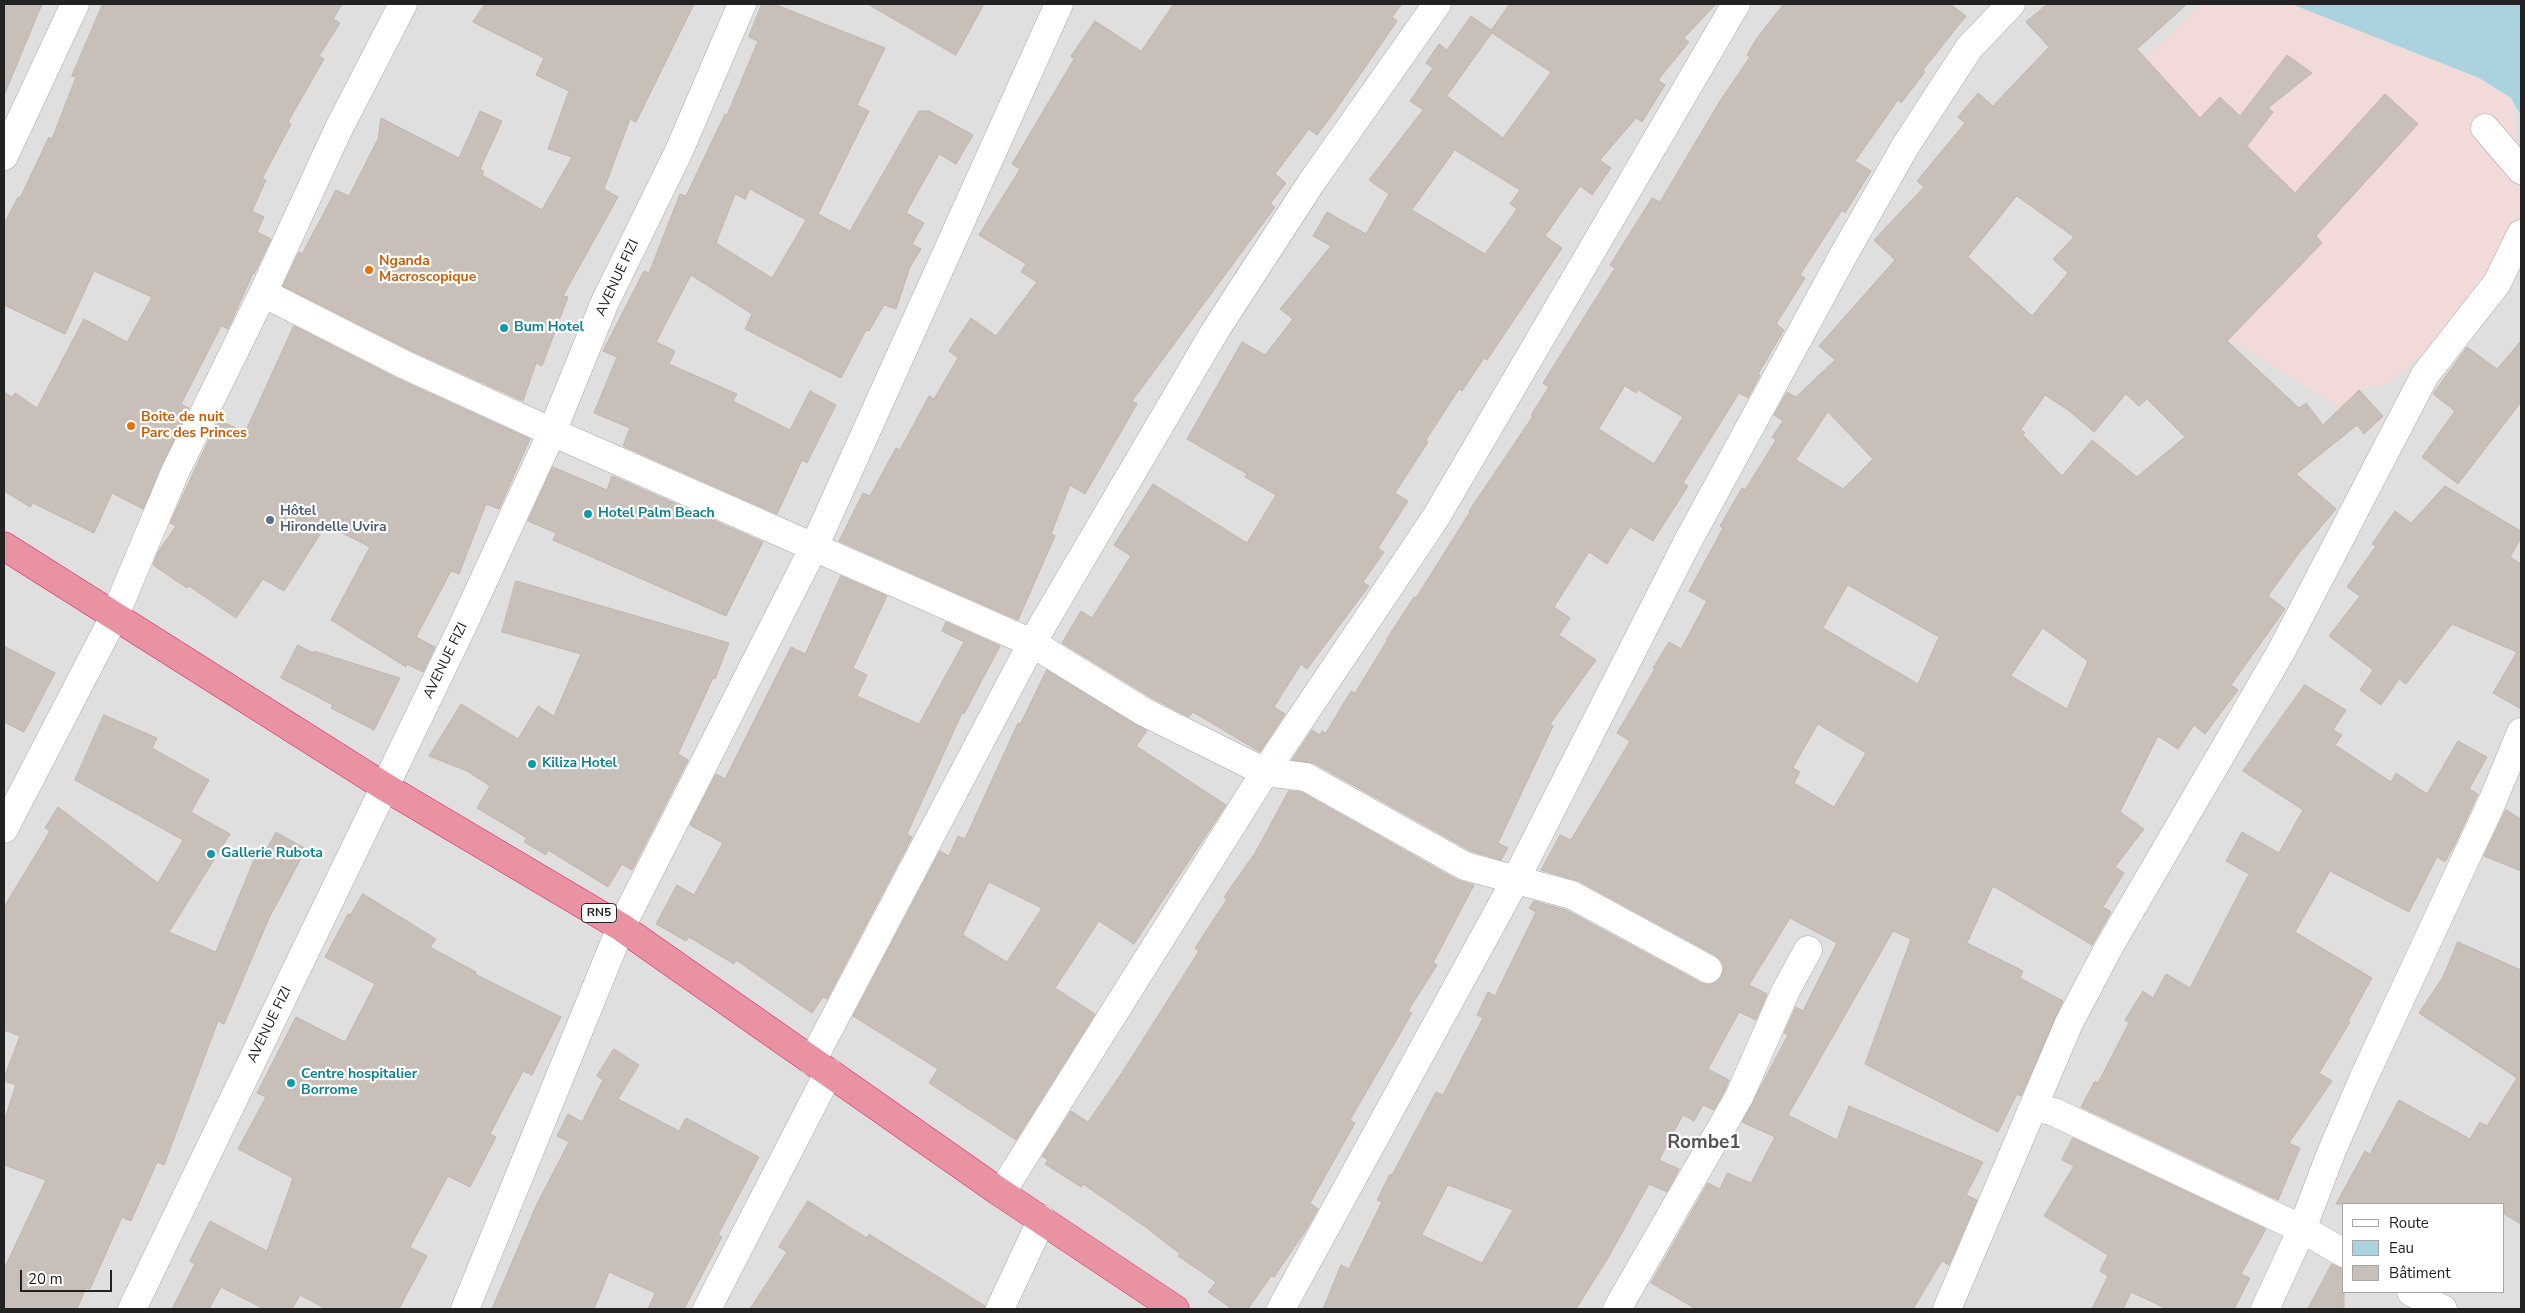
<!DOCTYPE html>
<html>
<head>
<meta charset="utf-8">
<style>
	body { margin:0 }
	#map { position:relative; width:2525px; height:1313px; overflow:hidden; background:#f2efe9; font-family:"Nunito Sans",sans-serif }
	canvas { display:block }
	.frame { position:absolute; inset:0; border:5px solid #222; pointer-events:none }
	.legend { position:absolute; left:2342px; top:1203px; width:162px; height:90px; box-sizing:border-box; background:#fff; border:1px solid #a7a7a7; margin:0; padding:6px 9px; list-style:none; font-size:15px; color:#222 }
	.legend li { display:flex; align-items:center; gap:10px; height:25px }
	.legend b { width:25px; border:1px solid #a7a7a7 }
	.scale { position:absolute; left:20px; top:1270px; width:92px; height:22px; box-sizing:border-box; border:2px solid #222; border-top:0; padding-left:6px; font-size:15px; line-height:18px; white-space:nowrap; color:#222; -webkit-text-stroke:4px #fff; paint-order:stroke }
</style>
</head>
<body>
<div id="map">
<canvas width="2525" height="1313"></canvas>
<div class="frame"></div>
<ul class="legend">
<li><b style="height:6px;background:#fff"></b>Route</li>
<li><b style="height:14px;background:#aad3df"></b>Eau</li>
<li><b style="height:14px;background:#c7bfb8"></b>Bâtiment</li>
</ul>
<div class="scale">20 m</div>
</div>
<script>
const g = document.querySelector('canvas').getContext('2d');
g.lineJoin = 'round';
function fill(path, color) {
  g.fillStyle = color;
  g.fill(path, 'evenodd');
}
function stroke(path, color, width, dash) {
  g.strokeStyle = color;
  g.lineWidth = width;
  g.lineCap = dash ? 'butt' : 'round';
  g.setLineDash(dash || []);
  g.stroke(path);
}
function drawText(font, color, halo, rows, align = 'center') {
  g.font = font + ' "Nunito Sans",sans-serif';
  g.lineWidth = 4.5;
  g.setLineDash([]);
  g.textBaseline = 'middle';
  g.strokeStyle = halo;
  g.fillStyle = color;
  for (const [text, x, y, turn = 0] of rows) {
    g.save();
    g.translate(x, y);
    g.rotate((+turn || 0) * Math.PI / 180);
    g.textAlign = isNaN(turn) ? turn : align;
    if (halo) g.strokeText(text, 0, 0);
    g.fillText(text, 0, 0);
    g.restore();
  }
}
fill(new Path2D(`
	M 4,4 L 2291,4 L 2511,98 L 2521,116 L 2521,1309 L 4,1309 ZM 2344,1204 L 2504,1204 L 2504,1292 L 2344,1292 Z`), '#e0dfdf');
fill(new Path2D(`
	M 2200,4 L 2291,4 L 2479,78 L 2511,98 L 2521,172 L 2521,216 L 2476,309 L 2388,383 L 2359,390 L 2341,408 L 2229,339 L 2190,300 L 2145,58 Z`), '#f2dad9');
fill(new Path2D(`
	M 2291,4 L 2521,4 L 2521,116 L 2511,98 L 2479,78 Z`), '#aad3df');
const building = new Path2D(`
	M 4,4 L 42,4 L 5,93 L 4,93 Z
	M 103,4 L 342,4 L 333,19 L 340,23 L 319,56 L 324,59 L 288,122 L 291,124 L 262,179 L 266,180 L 252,211 L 264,217 L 257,232 L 271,239 L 254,274 L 253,273 L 228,329 L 221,326 L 181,404 L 189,408 L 143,509 L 112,493 L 94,533 L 33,503 L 30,507 L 4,491 L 4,392 L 12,397 L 15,393 L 37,408 L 84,319 L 127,342 L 152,297 L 94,271 L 65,334 L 4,305 L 4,224 L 18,197 L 20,198 L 49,137 L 52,139 L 76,77 L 72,76 Z
	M 485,4 L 694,4 L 636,122 L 630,119 L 604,189 L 618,197 L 563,296 L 568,297 L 542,366 L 536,363 L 523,401 L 410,350 L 283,286 L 299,252 L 302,254 L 336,190 L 349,196 L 378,139 L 381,118 L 459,158 L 480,111 L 502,121 L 480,169 L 484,172 L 482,175 L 542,210 L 572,157 L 548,149 L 569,91 L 536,75 L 544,58 L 473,22 Z
	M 762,4 L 774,4 L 885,48 L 857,105 L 869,111 L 818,214 L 850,231 L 919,111 L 929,111 L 973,135 L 956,164 L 939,154 L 906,213 L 924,223 L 912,244 L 921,249 L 910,267 L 896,309 L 884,305 L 869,331 L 866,330 L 841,378 L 745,329 L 752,314 L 691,275 L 656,342 L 675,351 L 669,364 L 737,394 L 733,401 L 790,430 L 810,391 L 836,405 L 807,463 L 802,460 L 777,514 L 623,446 L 630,428 L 594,413 L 617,357 L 603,351 L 644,271 L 649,273 L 680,194 L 686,196 L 725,114 L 727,115 L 758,41 L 749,37 ZM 750,189 L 806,220 L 772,278 L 716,243 L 735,194 L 745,199 Z
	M 868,4 L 984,4 L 956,55 Z
	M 1174,4 L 1402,4 L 1392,17 L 1397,21 L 1335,111 L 1317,135 L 1309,129 L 1275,174 L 1286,183 L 1270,204 L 1275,207 L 1132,401 L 1137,404 L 1085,494 L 1070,485 L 1051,534 L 1055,536 L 1018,620 L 839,541 L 863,493 L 870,496 L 896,448 L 900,450 L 929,396 L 934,399 L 958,358 L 949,351 L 971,318 L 996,336 L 1037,282 L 1021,272 L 1026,264 L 979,235 L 1020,169 L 1012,164 L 1074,59 L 1071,56 L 1095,21 L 1141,51 Z
	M 1510,4 L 1716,4 L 1684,38 L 1689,42 L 1658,80 L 1665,85 L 1642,122 L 1636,118 L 1600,160 L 1611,168 L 1592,195 L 1580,186 L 1545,236 L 1562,248 L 1487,360 L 1484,358 L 1462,391 L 1459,389 L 1426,440 L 1428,442 L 1395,493 L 1408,501 L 1378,548 L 1384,552 L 1363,582 L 1369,586 L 1307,669 L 1301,664 L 1274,707 L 1285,714 L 1260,752 L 1193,712 L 1189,717 L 1152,698 L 1062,643 L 1081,611 L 1092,618 L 1131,556 L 1114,545 L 1153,484 L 1247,543 L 1276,495 L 1245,477 L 1247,474 L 1187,439 L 1242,342 L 1265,355 L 1293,319 L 1280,309 L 1331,246 L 1313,236 L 1327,212 L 1366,234 L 1389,194 L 1369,180 L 1423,110 L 1410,101 L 1433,68 L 1426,63 L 1439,44 L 1447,50 L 1471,16 L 1491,30 ZM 1492,33 L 1551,72 L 1503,138 L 1447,96 ZM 1455,150 L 1520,190 L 1510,204 L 1517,209 L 1485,254 L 1412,210 Z
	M 1784,4 L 1950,4 L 1966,16 L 1923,70 L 1925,72 L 1901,103 L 1898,100 L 1855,161 L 1871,171 L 1845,213 L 1842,210 L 1800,275 L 1805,278 L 1776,324 L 1784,330 L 1758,374 L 1760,375 L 1748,398 L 1739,393 L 1683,483 L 1688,486 L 1653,541 L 1630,527 L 1607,564 L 1589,552 L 1554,607 L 1570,618 L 1559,635 L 1596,660 L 1550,724 L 1553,726 L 1498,843 L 1508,848 L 1501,860 L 1471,851 L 1314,763 L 1292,760 L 1312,730 L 1320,735 L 1322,731 L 1326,733 L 1351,691 L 1355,693 L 1387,641 L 1386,640 L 1414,597 L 1416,598 L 1470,512 L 1469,511 L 1533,416 L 1531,415 L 1549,387 L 1543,383 L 1615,268 L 1610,265 L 1652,198 L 1660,202 L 1720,101 L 1750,57 L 1747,55 L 1757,38 ZM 1625,386 L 1636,393 L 1638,390 L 1683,417 L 1654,464 L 1599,429 Z
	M 2048,4 L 2187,4 L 2137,49 L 2200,118 L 2220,97 L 2240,116 L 2287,55 L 2312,73 L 2268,108 L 2273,112 L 2247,146 L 2295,193 L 2385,94 L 2418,124 L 2316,236 L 2322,243 L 2227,341 L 2299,408 L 2306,403 L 2323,425 L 2359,390 L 2383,416 L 2364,434 L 2357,425 L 2296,474 L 2336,509 L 2299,553 L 2268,596 L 2285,609 L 2231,685 L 2238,690 L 2205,734 L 2194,725 L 2178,749 L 2158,736 L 2120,812 L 2144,829 L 2115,867 L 2124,873 L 2103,907 L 2111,912 L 2092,945 L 1993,886 L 1967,943 L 2023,971 L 2020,978 L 2063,1001 L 2021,1096 L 2017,1094 L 1998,1132 L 1865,1064 L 1911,939 L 1893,931 L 1788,1115 L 1837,1140 L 1849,1106 L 1983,1162 L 1966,1195 L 1977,1200 L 1949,1265 L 1942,1261 L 1913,1309 L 1696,1309 L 1651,1283 L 1708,1183 L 1720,1189 L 1727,1173 L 1751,1183 L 1775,1137 L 1742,1122 L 1788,1035 L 1784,1033 L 1796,1007 L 1803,1011 L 1837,943 L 1790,918 L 1749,985 L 1767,994 L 1756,1020 L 1739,1012 L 1708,1069 L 1729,1080 L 1725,1090 L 1714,1110 L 1703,1105 L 1694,1121 L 1683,1115 L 1659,1160 L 1679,1169 L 1667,1192 L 1649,1184 L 1608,1258 L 1576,1309 L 1323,1309 L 1341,1265 L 1349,1269 L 1382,1202 L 1377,1200 L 1390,1174 L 1392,1175 L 1436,1092 L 1443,1095 L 1483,1018 L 1477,1015 L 1488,992 L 1495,996 L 1536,912 L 1529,908 L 1534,901 L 1566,910 L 1701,983 L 1709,985 L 1717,982 L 1721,977 L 1724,968 L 1721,960 L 1715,955 L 1579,881 L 1541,870 L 1560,835 L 1571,840 L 1630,741 L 1617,733 L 1655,669 L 1653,668 L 1669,642 L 1681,649 L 1707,601 L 1689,591 L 1723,528 L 1720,526 L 1742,488 L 1745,490 L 1776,440 L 1772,437 L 1783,421 L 1774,415 L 1787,392 L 1796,397 L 1835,360 L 1819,346 L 1895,260 L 1874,240 L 1924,187 L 1917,181 L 1965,123 L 1958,117 L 1978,93 L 1993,106 L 2049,47 L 2026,22 ZM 2017,196 L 2074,237 L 2053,259 L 2068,273 L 2032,316 L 1968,257 ZM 2126,394 L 2139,406 L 2147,399 L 2185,437 L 2137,477 L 2092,440 L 2062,476 L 2023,435 L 2025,433 L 2021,429 L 2045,395 L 2068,410 L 2094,432 ZM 1828,412 L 1873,459 L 1843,489 L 1796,460 ZM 1848,585 L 1939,637 L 1918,684 L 1823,628 ZM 2043,628 L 2088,661 L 2067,709 L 2011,676 ZM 1818,724 L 1866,753 L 1834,807 L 1794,783 L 1800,772 L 1793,768 ZM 1448,1185 L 1513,1210 L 1482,1263 L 1422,1235 Z
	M 294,326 L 396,378 L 530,439 L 499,509 L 486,504 L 459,574 L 451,571 L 416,637 L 435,647 L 423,672 L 407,664 L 406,667 L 331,620 L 370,547 L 326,525 L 284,591 L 263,579 L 236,618 L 189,586 L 187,588 L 153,565 L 158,552 L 176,526 L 170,523 L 218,420 L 245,432 Z
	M 2521,341 L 2521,402 L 2458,484 L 2422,457 L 2455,411 L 2433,394 L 2467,347 L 2497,369 Z
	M 553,467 L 607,490 L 612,476 L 763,542 L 726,616 L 553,540 L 556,533 L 528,521 Z
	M 2445,486 L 2521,531 L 2521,538 L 2510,557 L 2521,564 L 2521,709 L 2493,693 L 2517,652 L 2452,624 L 2406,684 L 2399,679 L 2381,705 L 2360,690 L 2373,670 L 2329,636 L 2360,596 L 2347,587 L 2376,546 L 2372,544 L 2395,511 L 2411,523 Z
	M 841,576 L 887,596 L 853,668 L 867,675 L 857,696 L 919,724 L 964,642 L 942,631 L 946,622 L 1000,646 L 964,714 L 962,713 L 907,834 L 912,837 L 827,999 L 823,997 L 812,1013 L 736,960 L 734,964 L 689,937 L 686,941 L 656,924 L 677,885 L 694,895 L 723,843 L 690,825 L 716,774 L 725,779 L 791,647 L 805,654 Z
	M 516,581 L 729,643 L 715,679 L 713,678 L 678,754 L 688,760 L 632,870 L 622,864 L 608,887 L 548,850 L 546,855 L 524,842 L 527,838 L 477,808 L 490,786 L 467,771 L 429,756 L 461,704 L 518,739 L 538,706 L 554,716 L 581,654 L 502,632 Z
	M 298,645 L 313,653 L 314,651 L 400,678 L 374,730 L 331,708 L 333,705 L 281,678 Z
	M 4,646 L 55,673 L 24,732 L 4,722 Z
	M 1047,670 L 1147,731 L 1136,746 L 1226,805 L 1134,944 L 1099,921 L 1055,988 L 1095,1014 L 1016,1140 L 929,1083 L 938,1069 L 853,1016 L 940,851 L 949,856 L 958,836 L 965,839 L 1018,723 L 1020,724 ZM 989,882 L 1042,908 L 1007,962 L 963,935 Z
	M 2305,685 L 2346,710 L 2333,730 L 2342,735 L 2335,745 L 2391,782 L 2396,773 L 2427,794 L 2458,741 L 2487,757 L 2469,789 L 2478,794 L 2455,844 L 2445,862 L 2437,857 L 2409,912 L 2330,871 L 2295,932 L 2372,978 L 2348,1021 L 2350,1022 L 2319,1073 L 2332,1081 L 2289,1143 L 2300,1148 L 2278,1200 L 2081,1107 L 2095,1081 L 2098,1083 L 2129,1023 L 2125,1020 L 2143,991 L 2153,998 L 2166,974 L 2190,988 L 2249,874 L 2226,861 L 2242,832 L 2279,853 L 2303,810 L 2243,771 Z
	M 104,715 L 157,738 L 152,748 L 209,780 L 191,812 L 230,834 L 169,932 L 216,952 L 258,850 L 264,854 L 276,832 L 306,849 L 269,918 L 224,1024 L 218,1021 L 164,1165 L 157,1162 L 131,1221 L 122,1217 L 90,1289 L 86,1288 L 77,1309 L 4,1309 L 4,1269 L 46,1180 L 4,1165 L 4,1121 L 16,1085 L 4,1081 L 4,1078 L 20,1036 L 4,1030 L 4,907 L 50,831 L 45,828 L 58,807 L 158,883 L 183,840 L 75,780 Z
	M 1289,791 L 1301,792 L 1457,880 L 1474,885 L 1433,963 L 1437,965 L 1408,1011 L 1412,1013 L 1350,1120 L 1355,1123 L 1310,1203 L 1318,1209 L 1306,1230 L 1274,1277 L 1271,1276 L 1248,1309 L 1232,1309 L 1208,1292 L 1216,1282 L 1178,1256 L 1180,1254 L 1147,1228 L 1083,1184 L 1081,1187 L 1045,1164 L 1048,1160 L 1042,1156 L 1071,1111 L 1088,1122 L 1123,1071 L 1199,951 L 1195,948 L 1227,899 L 1224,897 L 1255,853 Z
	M 2506,810 L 2521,819 L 2521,871 L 2484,856 Z
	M 363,894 L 436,939 L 430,947 L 476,972 L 475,974 L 561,1017 L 532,1075 L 523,1071 L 490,1134 L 496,1137 L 470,1187 L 448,1176 L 410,1247 L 427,1256 L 399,1309 L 326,1309 L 300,1295 L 292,1309 L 264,1309 L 221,1287 L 209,1309 L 172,1309 L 195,1264 L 190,1261 L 210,1221 L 267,1251 L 293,1178 L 238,1149 L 266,1097 L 257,1093 L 296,1017 L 345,1042 L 375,984 L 325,957 L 348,914 L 350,915 Z
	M 2458,942 L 2521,970 L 2521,1224 L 2504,1214 L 2504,1204 L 2336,1204 L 2365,1151 L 2370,1154 L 2399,1100 L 2470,1139 L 2480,1122 L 2487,1126 L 2517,1078 L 2419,1013 L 2443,977 Z
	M 614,1049 L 639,1065 L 618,1099 L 679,1131 L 686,1118 L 759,1157 L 718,1235 L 722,1237 L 684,1309 L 648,1309 L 655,1293 L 609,1272 L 594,1309 L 492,1309 L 536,1206 L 569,1142 L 557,1136 L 568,1114 L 582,1122 L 603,1080 L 597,1076 Z
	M 2073,1138 L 2266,1229 L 2241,1274 L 2250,1278 L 2234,1309 L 2167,1309 L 2131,1292 L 2123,1309 L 2092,1309 L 2108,1276 L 2100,1271 L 2108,1255 L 2044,1216 L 2074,1166 L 2062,1160 Z
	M 808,1201 L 867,1238 L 869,1234 L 985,1306 L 985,1309 L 750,1309 L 787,1252 L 779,1247 Z
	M 2332,1264 L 2344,1269 L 2344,1309 L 2308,1309 Z`);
fill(building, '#c7bfb8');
stroke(building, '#c4b6ab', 1);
const minor = new Path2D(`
	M 2485,128 L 2521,170
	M 4,156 L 75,4
	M 263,293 L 403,364 L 552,432 L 1032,643 L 1144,712 L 1265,772 L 1306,777 L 1465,866 L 1572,895 L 1708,969
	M 4,829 L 115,615 L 175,472 L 263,293 L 338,130 L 403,4
	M 812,1061 L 1032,643 L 1215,331 L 1311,183 L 1437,4
	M 2034,1107 L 2054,1112 L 2302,1229 L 2344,1253
	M 1001,1193 L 1265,772 L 1436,517 L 1736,4
	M 2411,1292 L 2443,1309
	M 132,1309 L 464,623 L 552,432 L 605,302 L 679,151 L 742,4
	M 465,1309 L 621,927 L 814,547 L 1059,4
	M 707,1309 L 829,1072
	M 1000,1309 L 1042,1219
	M 1281,1309 L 1516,879 L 1688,541 L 1844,254 L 1906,145 L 1969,48 L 2011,4
	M 1617,1309 L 1739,1097 L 1786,990 L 1808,950
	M 1947,1309 L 2069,1023 L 2109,947 L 2282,650 L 2425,375 L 2497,283 L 2521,234
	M 2265,1309 L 2302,1229 L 2331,1153 L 2364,1077 L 2492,802 L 2521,732`);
const highway = new Path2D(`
	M 4,546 L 385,787 L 621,927 L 1001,1193 L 1175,1309`);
stroke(minor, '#a9a9a9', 29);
stroke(highway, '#dc2a67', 29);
stroke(minor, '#fff', 28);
stroke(highway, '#e892a2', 28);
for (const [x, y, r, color] of [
	[369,270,5,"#e8710a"],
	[504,328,5,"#0f9aa8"],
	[131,426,5,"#e8710a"],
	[588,514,5,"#0f9aa8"],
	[270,520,5,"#5c6f8a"],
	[532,764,5,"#0f9aa8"],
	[211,854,5,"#0f9aa8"],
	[291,1083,5,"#0f9aa8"]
]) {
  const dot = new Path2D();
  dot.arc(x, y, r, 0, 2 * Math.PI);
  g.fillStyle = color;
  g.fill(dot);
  stroke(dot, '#fff', 2);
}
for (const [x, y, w] of [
	[599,913,35]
]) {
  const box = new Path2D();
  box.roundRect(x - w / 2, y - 9.5, w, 19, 4);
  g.fillStyle = '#fff';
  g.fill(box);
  stroke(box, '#222', 1);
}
drawText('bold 12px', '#222', null, [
	["RN5",599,913]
]);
drawText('bold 14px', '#c56008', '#fff', [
	["Nganda",379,262],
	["Macroscopique",379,278],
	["Boite de nuit",141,418],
	["Parc des Princes",141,434]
], 'left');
drawText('14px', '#222', '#fff', [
	["AVENUE FIZI",618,278,-65],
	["AVENUE FIZI",446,661,-64],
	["AVENUE FIZI",270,1025,-64]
]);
drawText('bold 14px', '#0d838f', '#fff', [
	["Bum Hotel",514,328],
	["Hotel Palm Beach",598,514],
	["Kiliza Hotel",542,764],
	["Gallerie Rubota",221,854],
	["Centre hospitalier",301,1075],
	["Borrome",301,1091]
], 'left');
drawText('bold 14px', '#4e5e75', '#fff', [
	["Hôtel",280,512],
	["Hirondelle Uvira",280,528]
], 'left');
drawText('bold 19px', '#555', '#fff', [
	["Rombe1",1704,1143]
]);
</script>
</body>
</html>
